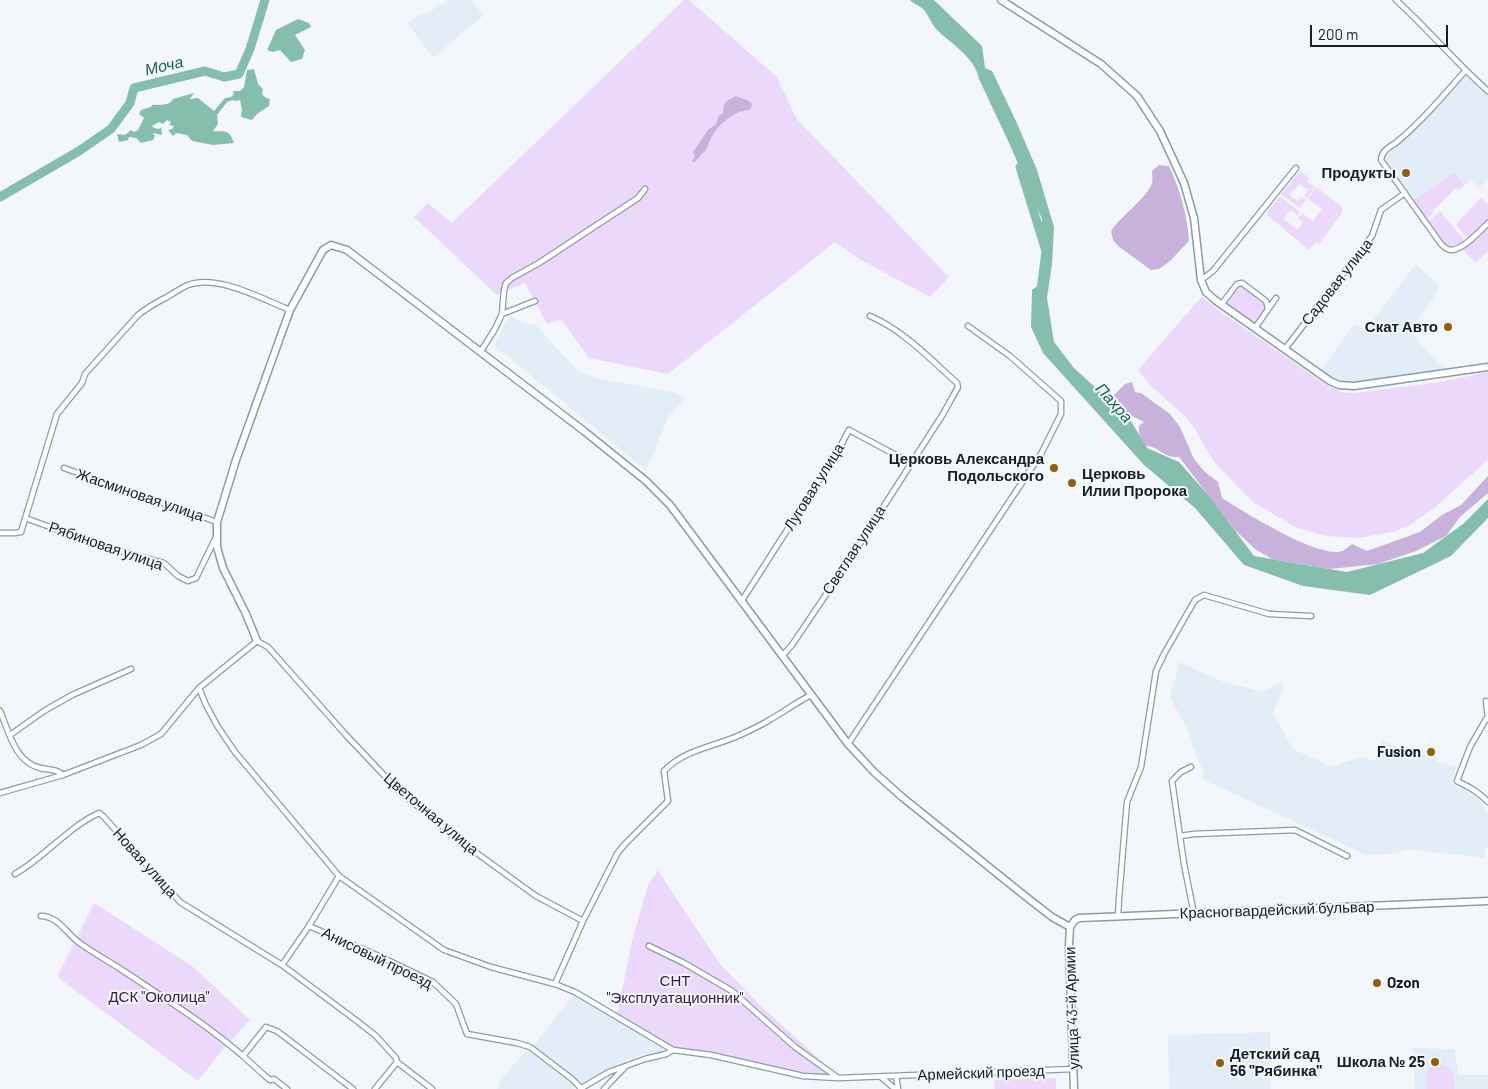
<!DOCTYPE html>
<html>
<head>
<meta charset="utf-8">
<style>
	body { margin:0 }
	#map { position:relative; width:1488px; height:1089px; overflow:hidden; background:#f3f7fb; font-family:Barlow,sans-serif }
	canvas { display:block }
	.scale { position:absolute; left:1310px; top:25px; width:138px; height:22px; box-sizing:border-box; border:2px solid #171f26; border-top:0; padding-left:6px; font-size:15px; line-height:18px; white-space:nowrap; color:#171f26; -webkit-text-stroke:4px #f3f7fb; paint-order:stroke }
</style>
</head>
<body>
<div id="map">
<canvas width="1488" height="1089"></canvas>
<div class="scale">200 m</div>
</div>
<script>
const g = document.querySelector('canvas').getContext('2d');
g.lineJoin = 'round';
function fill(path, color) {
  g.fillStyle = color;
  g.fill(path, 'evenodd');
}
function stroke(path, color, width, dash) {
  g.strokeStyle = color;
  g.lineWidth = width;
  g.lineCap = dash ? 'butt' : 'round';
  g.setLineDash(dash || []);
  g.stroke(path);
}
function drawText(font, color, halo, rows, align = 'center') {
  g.font = font + ' Barlow,sans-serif';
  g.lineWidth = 4;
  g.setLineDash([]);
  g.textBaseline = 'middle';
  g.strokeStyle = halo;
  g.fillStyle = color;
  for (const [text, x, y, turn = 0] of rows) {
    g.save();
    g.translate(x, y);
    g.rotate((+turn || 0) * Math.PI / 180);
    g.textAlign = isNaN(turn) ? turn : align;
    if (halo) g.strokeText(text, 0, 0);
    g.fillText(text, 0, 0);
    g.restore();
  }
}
fill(new Path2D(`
	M 448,0 L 472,0 L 483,16 L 433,57 L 407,23 L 424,12 L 426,14 Z
	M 1465,74 L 1488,95 L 1488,178 L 1480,187 L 1471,179 L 1465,185 L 1454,172 L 1413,200 L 1383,158 L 1430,112 Z
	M 1416,264 L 1438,284 L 1438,291 L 1421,316 L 1408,329 L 1440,366 L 1442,364 L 1446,369 L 1443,372 L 1345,386 L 1319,373 L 1355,323 L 1365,331 Z
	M 511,315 L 516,320 L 527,324 L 536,325 L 573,366 L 581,372 L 596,378 L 673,392 L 685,399 L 669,416 L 646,470 L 495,346 L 501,331 Z
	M 1180,662 L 1221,681 L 1263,692 L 1280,682 L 1284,686 L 1273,714 L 1293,749 L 1331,766 L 1364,757 L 1375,761 L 1383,741 L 1411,752 L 1437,757 L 1436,761 L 1457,766 L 1451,783 L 1475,796 L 1488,814 L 1488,847 L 1485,850 L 1484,858 L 1404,849 L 1397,854 L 1366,855 L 1202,779 L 1203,769 L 1197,759 L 1189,733 L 1170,697 Z
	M 573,996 L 620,1021 L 664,1049 L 661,1053 L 645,1054 L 629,1059 L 607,1070 L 583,1084 L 532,1047 Z
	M 1270,1032 L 1271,1089 L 1169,1089 L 1168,1035 Z
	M 1413,1048 L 1454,1049 L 1459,1075 L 1488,1075 L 1488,1089 L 1415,1089 Z
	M 527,1050 L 575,1086 L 572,1089 L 497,1089 L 500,1080 Z`), '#e2edf7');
fill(new Path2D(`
	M 684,0 L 689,0 L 777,77 L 796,118 L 949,277 L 930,297 L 861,260 L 835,242 L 668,374 L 589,358 L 561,319 L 547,324 L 525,283 L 497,295 L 414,217 L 428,203 L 452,223 Z
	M 1300,171 L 1309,178 L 1307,181 L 1315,187 L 1307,198 L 1304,196 L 1308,190 L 1300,184 L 1290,194 L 1290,196 L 1298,201 L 1301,197 L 1306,200 L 1300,208 L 1281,194 Z
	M 1454,172 L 1465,185 L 1458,190 L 1456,188 L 1432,212 L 1433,213 L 1427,219 L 1413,200 Z
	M 1316,187 L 1342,207 L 1342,213 L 1319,244 L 1316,242 L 1309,250 L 1266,214 L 1280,197 L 1300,212 L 1296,217 L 1297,215 L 1290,210 L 1284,219 L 1298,230 L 1303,222 L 1298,218 L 1302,213 L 1313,221 L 1322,209 L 1308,199 Z
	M 1481,198 L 1488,204 L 1488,220 L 1470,238 L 1467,238 L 1457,226 L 1457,223 Z
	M 1440,211 L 1465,241 L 1453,248 L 1447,247 L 1429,221 Z
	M 1488,225 L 1488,251 L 1476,262 L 1475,262 L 1463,250 L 1463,248 Z
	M 1239,283 L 1268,304 L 1257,322 L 1251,322 L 1228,306 L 1226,303 Z
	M 1202,297 L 1218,310 L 1328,386 L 1341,392 L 1353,393 L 1435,383 L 1488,372 L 1488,460 L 1434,508 L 1408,526 L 1392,532 L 1359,538 L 1326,536 L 1295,527 L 1253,502 L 1216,464 L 1206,449 L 1195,429 L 1185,416 L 1151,386 L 1138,370 L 1197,302 Z
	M 658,870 L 679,903 L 721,965 L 762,1007 L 832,1071 L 829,1077 L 804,1076 L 711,1051 L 674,1049 L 617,1015 L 632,941 L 648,885 Z
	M 94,903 L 192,966 L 250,1020 L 223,1049 L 198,1081 L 57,977 Z
	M 1438,1064 C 1453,1065 1454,1076 1455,1089 L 1426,1089 L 1426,1072 L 1432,1066 Z
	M 1056,1078 L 1056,1089 L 995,1089 L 994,1080 Z`), '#ebd8fa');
fill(new Path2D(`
	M 736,96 L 749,101 L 752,104 L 750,110 C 736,109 719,124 712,136 C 709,141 708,147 705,151 C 701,155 697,159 694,163 L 692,161 L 695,156 L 693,152 L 708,130 L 716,124 L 718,117 L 723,113 C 723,102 728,100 736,96 Z
	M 1159,165 L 1169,166 C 1180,190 1187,214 1189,241 L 1170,261 L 1159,269 L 1151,270 L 1118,246 L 1113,240 L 1111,231 C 1120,217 1148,197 1152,183 C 1153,180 1152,175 1152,171 Z
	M 1132,382 L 1135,392 L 1141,393 L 1170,414 L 1180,427 L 1194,459 L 1205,472 L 1218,482 L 1222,498 C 1244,512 1319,559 1342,551 C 1346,550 1349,546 1352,544 L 1367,551 L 1420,532 L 1442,515 L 1461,505 L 1488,476 L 1488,493 L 1460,517 L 1446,536 L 1416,551 L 1378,564 L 1330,569 L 1272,559 L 1255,549 L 1234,529 L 1179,457 C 1160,458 1161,446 1145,446 C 1141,439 1138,434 1139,426 L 1144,422 L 1130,415 L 1111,398 L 1125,384 Z`), '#c8b1db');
fill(new Path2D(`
	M 910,0 L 934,0 L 982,46 L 985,68 L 992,71 L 1016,121 L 1037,170 L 1054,227 L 1052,264 L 1047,298 L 1054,342 L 1074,368 L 1129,418 L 1147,448 L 1179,462 L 1209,496 L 1254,556 L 1347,572 L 1423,553 L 1463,524 L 1488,499 L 1488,518 L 1451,556 L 1370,595 L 1303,586 L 1244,565 L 1195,508 L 1144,465 L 1043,353 L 1031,327 L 1032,290 L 1037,286 L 1042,247 L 1042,219 L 1010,145 L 979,79 C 975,57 951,44 936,29 C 931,23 928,14 923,9 C 919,5 913,4 910,0 Z
	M 298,19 L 309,23 L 311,27 L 295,35 L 305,50 L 302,59 L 291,62 L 280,50 L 273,52 L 267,50 L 276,30 Z
	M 254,69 L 258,84 L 263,89 L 262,94 L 266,98 L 270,99 L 269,106 L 257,114 L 252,120 L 241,117 L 242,110 L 240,100 L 235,101 L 233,100 L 227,102 L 217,115 L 218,124 L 213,131 C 226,132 229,129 234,143 L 213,145 L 192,141 L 187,135 L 176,133 L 173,136 L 168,130 L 172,129 L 174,126 L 169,125 L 171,122 L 167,120 L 163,124 L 159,122 L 152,126 L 154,128 L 159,129 L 161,127 L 162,135 L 153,133 L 153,134 L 155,135 L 153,140 L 141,143 L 136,138 L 129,137 L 128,140 L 119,142 L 117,134 L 125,135 L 131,130 L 134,132 L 138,130 L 144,118 L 139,114 L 141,110 L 151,107 L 152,105 C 160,104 168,107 173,99 L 194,93 L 190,99 L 198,98 L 214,111 L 225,98 L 231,97 L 234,94 L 233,91 L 240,91 L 244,87 L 247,70 Z`), '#86beae');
stroke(new Path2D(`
	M 1020,167 L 1045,248
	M 0,197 L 79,151 L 111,129 L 130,103 L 134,88 L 205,71 L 224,77 L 239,74 L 250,49 L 265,0`), '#86beae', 9);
const street = new Path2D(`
	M 1396,0 C 1428,29 1456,63 1488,91
	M 1465,71 C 1444,95 1423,120 1398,141 C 1391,147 1382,149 1381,160 L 1441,244 C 1444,247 1447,250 1451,250 C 1463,250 1480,231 1488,223
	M 1201,280 L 1213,271 L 1296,168
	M 1221,305 L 1237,284 L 1242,283 L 1266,301 L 1268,308
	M 502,314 L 504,290 L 506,283 L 512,278 L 539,263 L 638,198 L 645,189
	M 1255,328 L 1276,298
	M 1285,349 L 1372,236 L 1381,210 L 1405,193
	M 481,351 L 495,329 L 502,314 L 535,301
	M 64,468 L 217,522
	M 25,518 L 103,546 L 164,563 L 178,576 L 188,581 L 196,578 L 216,537
	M 0,533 L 15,533 L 21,532 L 57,414 L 82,383 L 85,374 L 138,315 C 147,308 157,302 167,297 C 174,293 181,288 188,285 C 218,274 262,299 290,310
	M 741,602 L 839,449 L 849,430 L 911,463
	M 782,656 L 792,645 L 848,562 L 943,414 L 958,387 L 957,383 C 930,359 903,330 870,316
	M 199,688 L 206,705 L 218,727 L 235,752 L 339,876 L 444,950 L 491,967 L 555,984 L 575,992 L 673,1050
	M 1486,701 L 1488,717
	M 0,711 C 9,732 15,762 40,768 C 48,770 58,769 63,775
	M 1488,719 L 1486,719 L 1470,747 L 1457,781 C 1469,787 1479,792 1488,802
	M 10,735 L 44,711 L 72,695 L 131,669
	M 848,744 L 1041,454 L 1061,414 L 1061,401 L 1010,356 L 968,326
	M 1191,767 L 1181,772 L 1172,781 L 1184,864 L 1194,914
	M 0,793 L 63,775 L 141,745 L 161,734 L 199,688 L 257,641 L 268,647 L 346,735 L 398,790 L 460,841 L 536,896 L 583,921
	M 1180,836 L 1194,834 L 1295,830 L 1347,856
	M 15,874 C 45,857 68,827 99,813 L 103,816 L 180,902 L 282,965 L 309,926
	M 339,876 L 309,926 L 381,957 L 433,982 L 456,1004 L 467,1034 L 517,1043 L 530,1047 L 572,1079 L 581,1088
	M 41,916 C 57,916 66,932 77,941 C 90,951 105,959 119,968 C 161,996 205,1023 243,1056
	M 1118,917 L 1119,898 L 1127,802 L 1141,767 L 1156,671 L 1164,654 L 1195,600 L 1204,595 L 1269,614 L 1311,616
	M 649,946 L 684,963 L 732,991 L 795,1047 L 837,1077
	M 282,965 L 357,1021 L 376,1036 L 396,1058 L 397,1062 L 432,1089
	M 555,984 L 583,921 L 617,854 L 624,845 L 668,801 L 664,771 C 685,749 714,747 740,735 C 751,730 762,725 771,719 C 785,711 797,702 811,695
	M 896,1076 L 898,1089
	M 881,1077 L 895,1089
	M 287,1089 L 274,1079 L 270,1080 L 264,1075 L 243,1056 L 266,1027 L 277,1031 L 353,1089
	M 375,1089 L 397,1062
	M 580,1089 L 609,1072 L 645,1059 L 666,1054 L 673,1050 L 711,1055 L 803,1076 L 838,1078 L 1074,1069
	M 604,1089 L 624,1068`);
const secondary = new Path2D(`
	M 1001,0 L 1101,64 L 1137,96 L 1160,131 L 1184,183 L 1194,218 L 1201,280 L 1206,292 L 1215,300 L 1330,381 L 1339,385 L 1354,386 L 1488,367
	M 257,641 L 246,614 L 223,568 L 217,547 L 217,522 L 236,460 L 290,310 L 323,250 L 331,245 L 347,250 L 584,431 L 646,481 L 670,505 L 848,744 L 874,772 L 902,797 L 1025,896 L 1052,917 L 1070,927
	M 1070,927 L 1075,920 L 1079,918 L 1488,901
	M 1070,927 L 1069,945 L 1074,1089`);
stroke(street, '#879cad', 7);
stroke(secondary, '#879cad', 9);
stroke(street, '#fff', 4.5);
stroke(secondary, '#fff', 6);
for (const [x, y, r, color] of [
	[1406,173,5,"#8f600b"],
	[1448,327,5,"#8f600b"],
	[1054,468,5,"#8f600b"],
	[1072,483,5,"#8f600b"],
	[1431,752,5,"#8f600b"],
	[1377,983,5,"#8f600b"],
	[1435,1062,5,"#8f600b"],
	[1220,1063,5,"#8f600b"]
]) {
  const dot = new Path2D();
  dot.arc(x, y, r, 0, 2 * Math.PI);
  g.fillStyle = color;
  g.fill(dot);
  stroke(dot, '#f3f7fb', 2);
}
drawText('bold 15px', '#171f26', '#f3f7fb', [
	["Продукты",1396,173],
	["Скат Авто",1438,327],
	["Церковь Александра",1044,459],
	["Подольского",1044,476],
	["Церковь",1082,474,"left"],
	["Илии Пророка",1082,491,"left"],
	["Fusion",1421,752],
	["Ozon",1387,983,"left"],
	["Детский сад",1230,1054,"left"],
	["56 \"Рябинка\"",1230,1071,"left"],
	["Школа № 25",1425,1062]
], 'right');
drawText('15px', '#171f26', '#f3f7fb', [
	["Садовая улица",1337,282,-52],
	["Луговая улица",814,487,-58],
	["Жасминовая улица",140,495,19],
	["Рябиновая улица",106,546,19],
	["Светлая улица",854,550,-57],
	["Цветочная улица",431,814,40],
	["Новая улица",145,863,48],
	["Красногвардейский бульвар",1277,910,-2],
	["Анисовый проезд",377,958,26],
	["улица 43-й Армии",1072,1008,-92],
	["Армейский проезд",981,1073,-2]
]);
drawText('15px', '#38194c', '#f3f7fb', [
	["СНТ",675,981],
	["\"Эксплуатационник\"",675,998],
	["ДСК \"Околица\"",159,997]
]);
drawText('italic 16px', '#1b6353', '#f3f7fb', [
	["Моча",164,66,-13],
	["Пахра",1114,403,48]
]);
</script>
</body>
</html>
